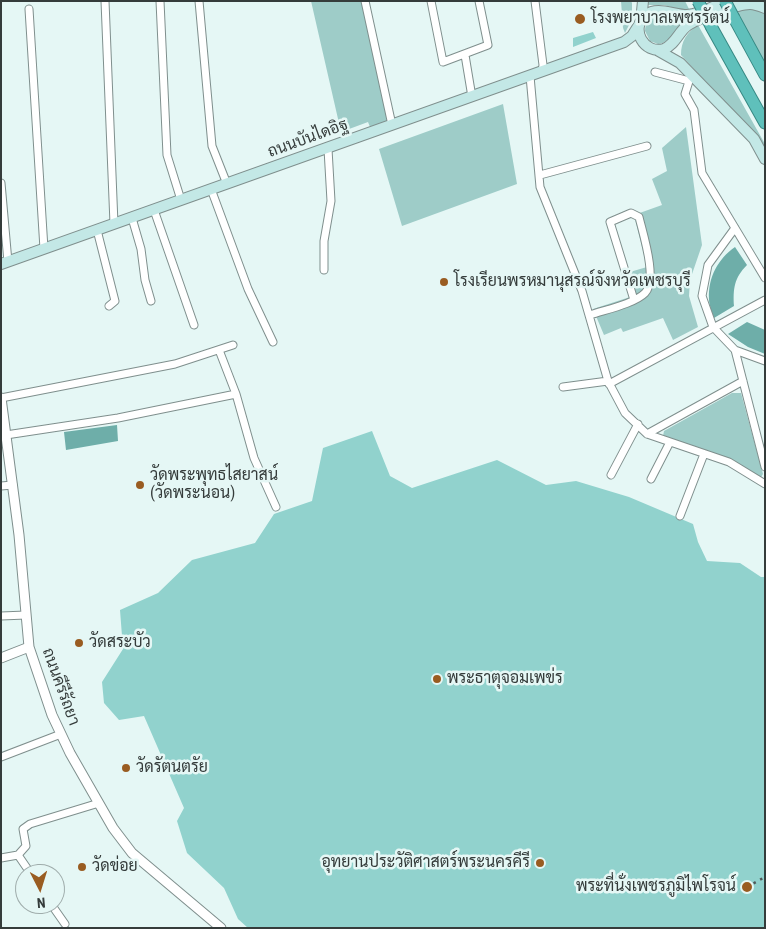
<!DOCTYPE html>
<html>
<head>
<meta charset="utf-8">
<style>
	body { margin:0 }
	#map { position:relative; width:766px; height:929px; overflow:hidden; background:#e5f7f5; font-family:"Roboto Condensed",sans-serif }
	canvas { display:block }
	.frame { position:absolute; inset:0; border:2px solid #353c3b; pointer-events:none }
	.north { position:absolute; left:15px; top:864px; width:50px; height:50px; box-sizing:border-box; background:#e5f7f5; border:1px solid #9facab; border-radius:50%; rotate:175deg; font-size:14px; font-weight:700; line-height:20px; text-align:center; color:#353c3b }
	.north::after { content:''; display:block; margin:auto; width:18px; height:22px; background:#995c21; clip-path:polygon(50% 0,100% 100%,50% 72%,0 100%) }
</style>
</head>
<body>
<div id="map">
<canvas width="766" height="929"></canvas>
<div class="frame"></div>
<div class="north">N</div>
</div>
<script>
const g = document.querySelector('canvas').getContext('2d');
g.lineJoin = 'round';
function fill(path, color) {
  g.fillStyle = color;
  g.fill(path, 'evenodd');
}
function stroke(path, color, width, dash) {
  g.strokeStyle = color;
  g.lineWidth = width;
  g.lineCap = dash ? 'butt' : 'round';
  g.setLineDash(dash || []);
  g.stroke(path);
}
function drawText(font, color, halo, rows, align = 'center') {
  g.font = font + ' "Roboto Condensed",Sarabun,sans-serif';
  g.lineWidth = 5;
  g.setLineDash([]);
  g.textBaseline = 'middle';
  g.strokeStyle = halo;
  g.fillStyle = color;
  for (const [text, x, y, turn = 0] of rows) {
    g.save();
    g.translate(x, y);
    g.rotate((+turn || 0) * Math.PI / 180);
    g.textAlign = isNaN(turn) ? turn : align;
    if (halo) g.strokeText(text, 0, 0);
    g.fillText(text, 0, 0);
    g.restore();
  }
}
fill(new Path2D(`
	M 311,1 L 364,1 L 389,121 L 370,127 L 368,122 L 341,132 Z
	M 621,1 L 631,1 L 632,3 L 632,19 L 625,33 L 623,28 Z
	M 648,1 L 685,1 L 689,9 L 685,11 L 664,5 L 647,5 Z
	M 750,8 L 765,13 L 765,67 L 739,19 L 738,11 Z
	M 659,16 L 686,19 L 687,20 C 677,28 671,43 658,44 L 650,41 L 645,31 C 645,23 650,18 659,16 Z
	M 698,25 L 765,144 L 765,150 L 747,127 L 681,55 C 681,41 687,32 698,25 Z
	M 503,104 L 517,184 L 402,226 L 379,149 Z
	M 686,127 L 702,245 L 690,280 L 689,296 L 698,327 L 673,340 L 663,318 L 623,332 L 621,328 L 604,335 L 593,309 L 630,297 L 623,274 L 647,267 L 634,215 L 662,205 L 652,179 L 667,171 L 662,148 Z
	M 732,393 L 741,393 L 763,474 L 761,477 L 730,459 L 663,436 L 664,431 Z`), '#9eccc8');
fill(new Path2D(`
	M 593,32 L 596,38 L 573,47 L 573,38 Z
	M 372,431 L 390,476 L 412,488 L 497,460 L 546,485 L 576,481 L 629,497 L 693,524 L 698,542 L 707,561 L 740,563 L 761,577 L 765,577 L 765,928 L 248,928 L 238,919 L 224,888 L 187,853 L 177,821 L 184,808 L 144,716 L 119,720 L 104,703 L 102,682 L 123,649 L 120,610 L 158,593 L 192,560 L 255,543 L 274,514 L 312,501 L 323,448 Z`), '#91d2cd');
fill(new Path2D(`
	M 735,247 L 747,265 C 734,278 733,289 734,306 L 714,318 C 712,312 709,305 709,299 C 708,277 718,259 735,247 Z
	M 747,322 L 765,330 L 765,354 L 748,347 L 728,334 Z
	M 117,425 L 118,441 L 66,450 L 64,432 Z`), '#6eaea9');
const minor = new Path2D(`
	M 105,1 L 114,224
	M 160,1 L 167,155 L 181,200
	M 199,1 L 212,146 L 227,184
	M 365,1 L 392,125
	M 431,1 L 443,62 L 488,45 L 479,1
	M 535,1 L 543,65 L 542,72
	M 29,9 L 44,249
	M 465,55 L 472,97
	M 655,72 L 689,81
	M 691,75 L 685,94 L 694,110 L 702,173 L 765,278
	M 530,76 L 540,187 L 582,291 L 608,381 L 625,413 L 647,434 L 729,462 L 765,484
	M 540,175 L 647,146
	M 1,183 L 8,262
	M 211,189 L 248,289 L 273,342
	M 154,210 L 194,325
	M 132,218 L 141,249 L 145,280 L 151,301
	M 735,228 L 708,265 L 702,296 L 713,327 L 735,350 L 765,361
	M 97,230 L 115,301 L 109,306
	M 324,270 L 324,241 L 331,201 L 328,149
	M 590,315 C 604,310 634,304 645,293 C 658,280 643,234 639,217 L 631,213 L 610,222 L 634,300
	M 219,350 L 236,394 L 254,458 L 276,507
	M 735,350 L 765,467
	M 609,384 L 765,300
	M 563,387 L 608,381
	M 1,398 L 175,364 L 233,345
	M 647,434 L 743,381
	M 6,435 L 118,418 L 236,394
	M 611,475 L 638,424
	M 651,479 L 670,442
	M 1,486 L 13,485
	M 680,516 L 704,454
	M 1,616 L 26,615
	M 1,757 L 61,734
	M 18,855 L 31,874
	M 1,858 L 18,855 L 26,846 L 23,829 L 30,824 L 99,803
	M 51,904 L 65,924`);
const tertiary = new Path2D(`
	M 1,398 L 19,535 L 29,647 L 52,715 L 70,753 L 113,828 L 132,853 L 221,928
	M 1,658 L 29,647`);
const secondary = new Path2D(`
	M 727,1 C 714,6 701,14 687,15 C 674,15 657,6 646,15 C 629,28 644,55 664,49 C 675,45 679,31 688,25 C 699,18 738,4 750,4 C 755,4 760,6 765,8
	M 641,21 L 643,1
	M 657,50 L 680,63 L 754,139 L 765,159
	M 1,264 L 624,42 L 632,36 L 639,25`);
const trunk = new Path2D(`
	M 734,18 L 765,75
	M 712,28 L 765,123`);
stroke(minor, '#7f8f8d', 9);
stroke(tertiary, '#7f8f8d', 11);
stroke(secondary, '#7f8f8d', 12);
stroke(trunk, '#368883', 13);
stroke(minor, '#fff', 7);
stroke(tertiary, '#fff', 9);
stroke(secondary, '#c3e8e6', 10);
stroke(trunk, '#5fc0bb', 11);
stroke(new Path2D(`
	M 747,887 L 765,877`), '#505958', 2.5, [2.5, 5]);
const trunkBridge = new Path2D(`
	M 698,1 L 712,28
	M 725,1 L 734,18`);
stroke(trunkBridge, '#368883', 13, []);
stroke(trunkBridge, '#5fc0bb', 11);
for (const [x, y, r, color] of [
	[580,19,6,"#995c21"],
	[444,282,5,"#995c21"],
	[140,485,5,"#995c21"],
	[79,643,5,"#995c21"],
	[437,679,5,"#995c21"],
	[126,768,5,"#995c21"],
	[540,863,5,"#995c21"],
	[82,867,5,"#995c21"],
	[747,887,6,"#995c21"]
]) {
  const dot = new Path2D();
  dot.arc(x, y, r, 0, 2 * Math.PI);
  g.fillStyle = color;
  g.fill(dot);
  stroke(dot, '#e5f7f5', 2);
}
drawText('16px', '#353c3b', '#e5f7f5', [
	["โรงพยาบาลเพชรรัตน์",591,19],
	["โรงเรียนพรหมานุสรณ์จังหวัดเพชรบุรี",454,282],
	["วัดพระพุทธไสยาสน์",150,476],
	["(วัดพระนอน)",150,494],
	["วัดสระบัว",89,643],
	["พระธาตุจอมเพข่ร",447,679],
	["วัดรัตนตรัย",136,768],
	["อุทยานประวัติศาสตร์พระนครคีรี",530,863,"right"],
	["วัดข่อย",92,867],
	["พระที่นั่งเพชรภูมิไพโรจน์",736,887,"right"]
], 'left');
drawText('16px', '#353c3b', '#e5f7f5', [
	["ถนนบันไดอิฐ",308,139,-20],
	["ถนนคีรีรัถยา",60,687,70]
]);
</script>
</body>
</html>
